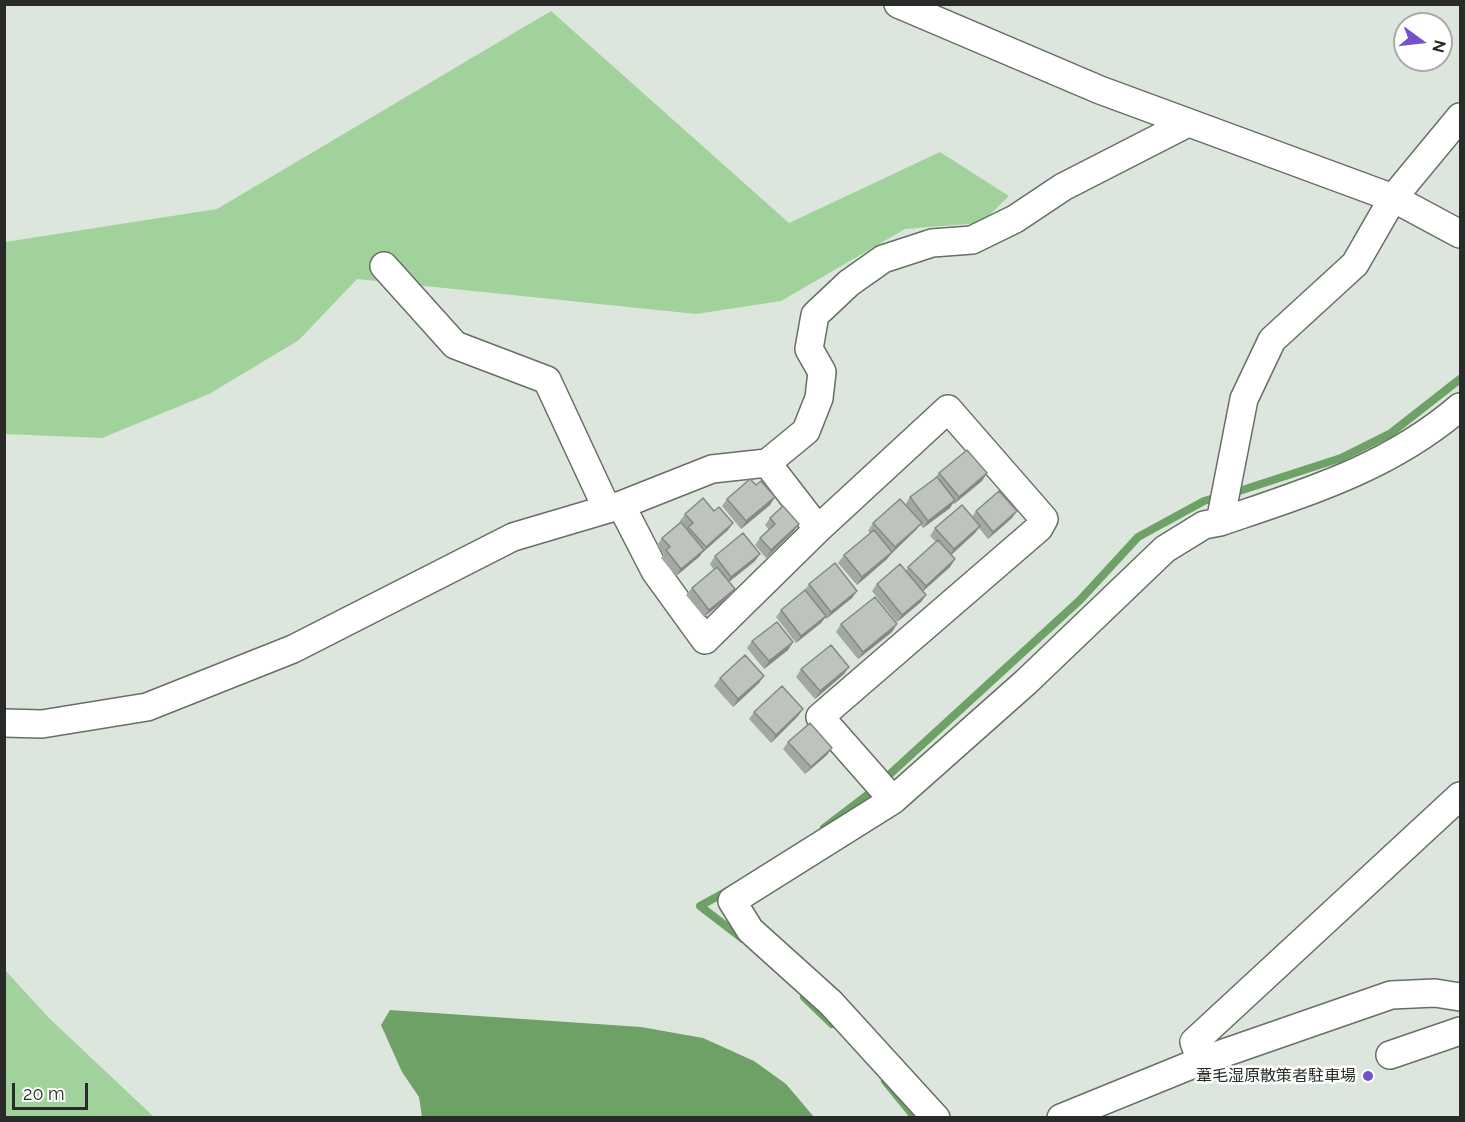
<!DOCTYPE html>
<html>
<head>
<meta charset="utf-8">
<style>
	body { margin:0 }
	#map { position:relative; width:1465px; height:1122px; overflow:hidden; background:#dde6dc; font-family:Raleway,sans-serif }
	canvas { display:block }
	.frame { position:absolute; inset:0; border:6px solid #282b27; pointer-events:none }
	.north { position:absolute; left:1393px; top:12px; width:60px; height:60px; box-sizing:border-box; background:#fff; border:2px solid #a9aaa9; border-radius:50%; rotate:105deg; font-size:16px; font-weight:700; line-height:24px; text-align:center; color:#282b27 }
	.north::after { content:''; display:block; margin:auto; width:21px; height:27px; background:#7252cc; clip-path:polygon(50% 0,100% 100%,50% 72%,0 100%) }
	.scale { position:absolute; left:12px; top:1083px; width:76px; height:27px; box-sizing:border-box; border:3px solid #282b27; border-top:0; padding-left:8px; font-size:18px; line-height:21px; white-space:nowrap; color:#282b27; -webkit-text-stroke:4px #fff; paint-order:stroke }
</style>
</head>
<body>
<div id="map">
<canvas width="1465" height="1122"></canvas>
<div class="frame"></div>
<div class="north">N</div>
<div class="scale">20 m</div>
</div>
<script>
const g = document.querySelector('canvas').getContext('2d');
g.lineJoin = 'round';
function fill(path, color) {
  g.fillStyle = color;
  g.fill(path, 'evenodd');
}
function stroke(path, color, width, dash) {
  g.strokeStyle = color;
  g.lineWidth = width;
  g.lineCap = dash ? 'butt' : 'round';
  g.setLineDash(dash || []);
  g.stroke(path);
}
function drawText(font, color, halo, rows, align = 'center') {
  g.font = font + ' Raleway,"Noto Sans JP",sans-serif';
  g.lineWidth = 5;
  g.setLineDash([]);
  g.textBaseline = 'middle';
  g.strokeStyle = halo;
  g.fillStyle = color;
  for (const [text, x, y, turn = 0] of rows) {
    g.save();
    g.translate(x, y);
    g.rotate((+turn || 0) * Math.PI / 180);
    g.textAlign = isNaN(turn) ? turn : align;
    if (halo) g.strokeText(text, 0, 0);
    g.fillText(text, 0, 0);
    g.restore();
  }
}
fill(new Path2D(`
	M 551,11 L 789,223 L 940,152 L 1009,196 L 981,223 L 905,229 L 781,301 L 696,314 L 357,279 L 299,340 L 209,394 L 102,438 L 5,434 L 5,242 L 217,209 Z
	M 5,970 L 49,1018 L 154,1117 L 5,1117 Z`), '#a2d29b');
fill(new Path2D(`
	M 390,1010 L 641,1027 L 703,1038 L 754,1061 L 786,1084 L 814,1117 L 422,1117 L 419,1097 L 402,1072 L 381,1025 Z`), '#6da165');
stroke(new Path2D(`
	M 1230,494 L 1341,458 L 1391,433 L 1460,379
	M 824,828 L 866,796 L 1080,600 L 1138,537 L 1204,501 L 1218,497
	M 729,890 L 700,906 L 743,939
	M 804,997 L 832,1024
	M 885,1081 L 912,1114 L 912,1118`), '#6da165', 8);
const minor = new Path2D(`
	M 898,4 L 1100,90 L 1393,198 L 1460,234
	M 384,266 L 455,345 L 547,380 L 607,509
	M 767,463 L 818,529 L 948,409 L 1044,519 L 1039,528 L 820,717 L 893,800
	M 621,505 L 655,571 L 705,640 L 818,529
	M 1220,522 L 1244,399 L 1272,340 L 1355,264 L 1393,198 L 1460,117
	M 4,723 L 42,724 L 147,707 L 293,649 L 513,537 L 621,505 L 712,469 L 767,463 L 806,431 L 819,398 L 822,372 L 809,349 L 815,315 L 849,283 L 883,259 L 932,243 L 972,240 L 1015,219 L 1063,187 L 1188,123
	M 1390,1055 L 1460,1031
	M 1201,1061 L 1194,1042 L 1460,796
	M 936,1118 L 831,1003 L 750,930 L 732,901 L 893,800 L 1026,682 L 1165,549 L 1204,525 L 1220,522 C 1308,492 1389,468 1460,407
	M 1061,1118 L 1201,1061 L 1391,995 L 1435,993 L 1460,997`);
stroke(minor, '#676e66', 30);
stroke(minor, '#fff', 27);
fill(new Path2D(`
	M 939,473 L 987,473 L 982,481 L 954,504 L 953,503 L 950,508 L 923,528 L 920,524 L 916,530 L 891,554 L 887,559 L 857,585 L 838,563 L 844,555 L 870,533 L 868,531 L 873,523 L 905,505 L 910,497 L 934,479 Z
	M 727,499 L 770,505 L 741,529 L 722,506 Z
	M 714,511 L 733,523 L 728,530 L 702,553 L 699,557 L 676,576 L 661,558 L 664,554 L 657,545 L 662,538 L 681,522 L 680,521 L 685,514 Z
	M 976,511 L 1012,518 L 988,539 L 979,528 L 975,533 L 951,555 L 955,559 L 950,567 L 923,591 L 926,595 L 921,602 L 897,622 L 872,591 L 877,584 L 906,571 L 908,567 L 936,542 L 930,536 L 935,528 L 972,517 Z
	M 770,518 L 799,524 L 794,531 L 766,558 L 755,545 L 760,538 L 769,530 L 765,525 Z
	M 715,556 L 755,561 L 729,582 L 735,589 L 729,597 L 704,617 L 686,595 L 692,588 L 714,570 L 710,564 Z
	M 809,584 L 857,591 L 852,598 L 826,619 L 825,618 L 821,623 L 796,643 L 776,617 L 781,610 L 804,591 Z
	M 841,624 L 892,632 L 858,659 L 836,632 Z
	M 752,641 L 793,642 L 788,650 L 764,669 L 747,648 Z
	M 849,667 L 844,674 L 815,699 L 796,677 L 801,669 Z
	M 720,678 L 759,683 L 733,707 L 714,686 Z
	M 803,709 L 798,716 L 771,743 L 749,719 L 754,712 Z
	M 788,742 L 827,755 L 805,774 L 783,749 Z`), '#a2a9a1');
fill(new Path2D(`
	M 987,473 L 982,481 L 954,504 L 959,497 Z
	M 775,497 L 770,505 L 741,529 L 746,521 Z
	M 955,500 L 950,508 L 923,528 L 928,521 Z
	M 1017,511 L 1012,518 L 988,539 L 993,532 Z
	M 733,523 L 728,530 L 702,553 L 699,557 L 676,576 L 681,569 L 704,550 L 706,547 Z
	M 922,523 L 916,530 L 891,554 L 887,559 L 857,585 L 862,577 L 891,553 L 895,547 Z
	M 799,524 L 794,531 L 766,558 L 771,550 Z
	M 980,526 L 975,533 L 949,557 L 954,549 Z
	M 760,554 L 755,561 L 726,584 L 731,577 Z
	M 955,559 L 950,567 L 921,593 L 926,586 Z
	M 735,589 L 729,597 L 704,617 L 709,610 Z
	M 857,591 L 852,598 L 826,619 L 831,612 Z
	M 926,595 L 921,602 L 897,622 L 902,615 Z
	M 826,616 L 821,623 L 796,643 L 801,636 Z
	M 897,624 L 892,632 L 858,659 L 863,652 Z
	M 793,642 L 788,650 L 764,669 L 769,661 Z
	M 849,667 L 844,674 L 815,699 L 820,691 Z
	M 764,676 L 759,683 L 733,707 L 738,699 Z
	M 803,709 L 798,716 L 771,743 L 776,735 Z
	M 832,748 L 827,755 L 805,774 L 811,767 Z`), '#848983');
const building = new Path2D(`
	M 967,450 L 987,473 L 959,497 L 939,473 Z
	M 937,477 L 955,500 L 928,521 L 910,497 Z
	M 750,479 L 756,485 L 761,481 L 775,497 L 746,521 L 727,499 Z
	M 999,491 L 1017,511 L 993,532 L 976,511 Z
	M 703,498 L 714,511 L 719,507 L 733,523 L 706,547 L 688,527 L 693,523 L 685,514 Z
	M 900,499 L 922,523 L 895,547 L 873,523 Z
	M 962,505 L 980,526 L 954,549 L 935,528 Z
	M 783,506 L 799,524 L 771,550 L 760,538 L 775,524 L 770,518 Z
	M 681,522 L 704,550 L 681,569 L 666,550 L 670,547 L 662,538 Z
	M 874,530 L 892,552 L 862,577 L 844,555 Z
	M 743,533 L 760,554 L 731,577 L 715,556 Z
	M 938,540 L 955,559 L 926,586 L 908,567 Z
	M 835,563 L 857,591 L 831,612 L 809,584 Z
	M 900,564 L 926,595 L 902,615 L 877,584 Z
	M 717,567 L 735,589 L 709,610 L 692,588 Z
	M 805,590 L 826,616 L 801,636 L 781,610 Z
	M 875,597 L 897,624 L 863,652 L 841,624 Z
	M 777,622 L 793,642 L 769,661 L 752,641 Z
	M 831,645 L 849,667 L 820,691 L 801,669 Z
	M 745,655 L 764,676 L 738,699 L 720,678 Z
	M 782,686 L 803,709 L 776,735 L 754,712 Z
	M 810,723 L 832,748 L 811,767 L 788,742 Z`);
fill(building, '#bcc4bb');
stroke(building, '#848983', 1.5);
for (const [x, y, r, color] of [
	[1368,1076,6,"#7252cc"]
]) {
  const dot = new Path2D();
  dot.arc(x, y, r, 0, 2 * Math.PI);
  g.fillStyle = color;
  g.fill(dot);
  stroke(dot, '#fff', 2);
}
drawText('16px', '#282b27', '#fff', [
	["葦毛湿原散策者駐車場",1356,1076]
], 'right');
</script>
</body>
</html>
